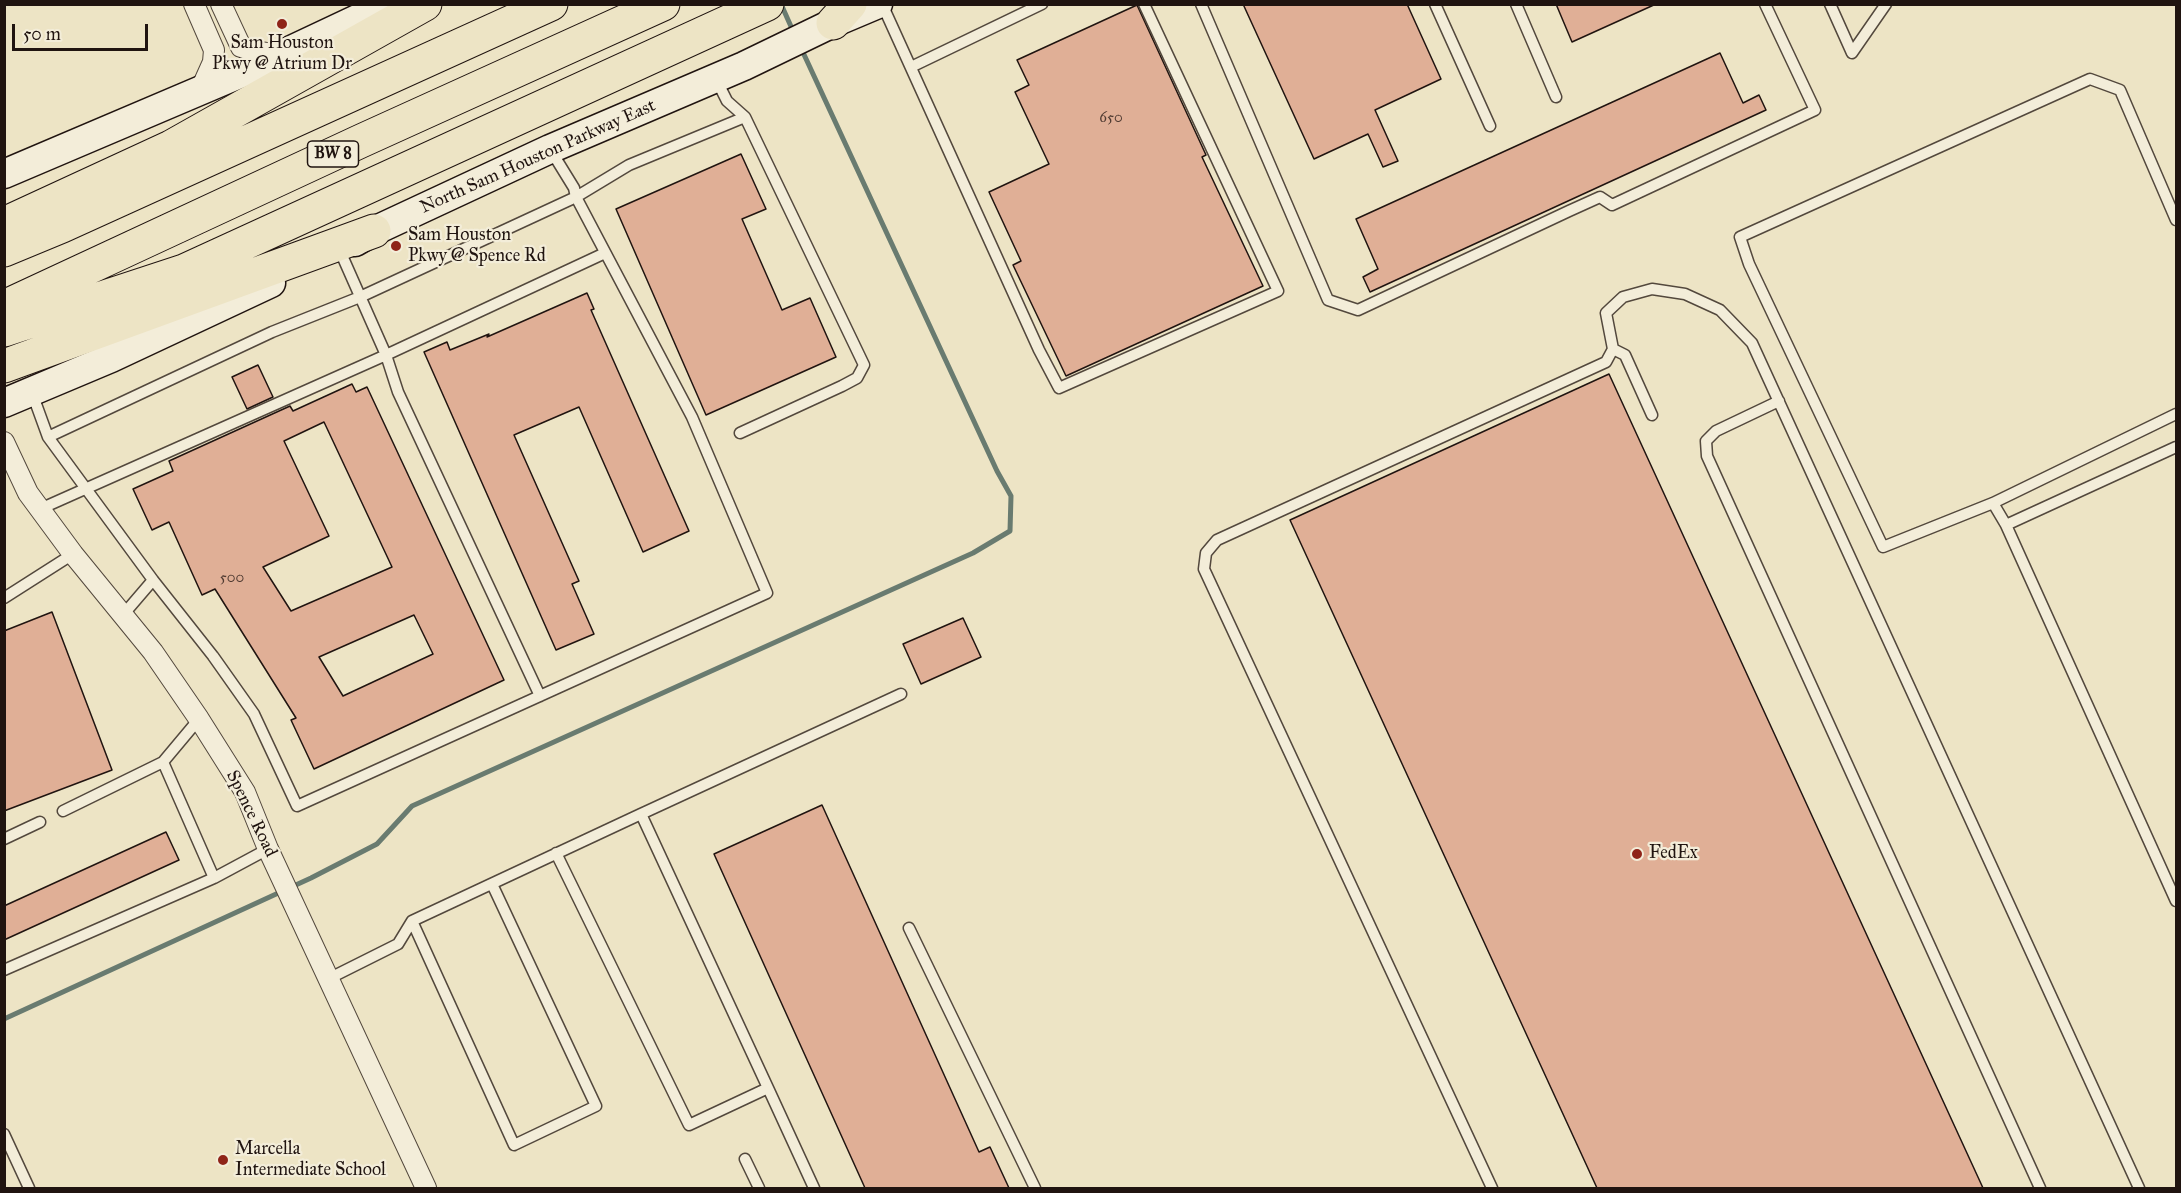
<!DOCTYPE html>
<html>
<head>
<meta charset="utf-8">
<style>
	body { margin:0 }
	#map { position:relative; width:2181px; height:1193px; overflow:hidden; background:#ede4c5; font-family:"IM FELL Great Primer",serif }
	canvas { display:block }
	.frame { position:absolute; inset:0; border:6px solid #201410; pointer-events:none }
	.scale { position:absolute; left:12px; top:24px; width:136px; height:27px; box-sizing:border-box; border:3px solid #201410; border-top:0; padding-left:8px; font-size:18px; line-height:21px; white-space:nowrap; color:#201410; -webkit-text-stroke:4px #f3edd9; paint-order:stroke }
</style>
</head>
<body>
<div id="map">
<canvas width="2181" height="1193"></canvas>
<div class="frame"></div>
<div class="scale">50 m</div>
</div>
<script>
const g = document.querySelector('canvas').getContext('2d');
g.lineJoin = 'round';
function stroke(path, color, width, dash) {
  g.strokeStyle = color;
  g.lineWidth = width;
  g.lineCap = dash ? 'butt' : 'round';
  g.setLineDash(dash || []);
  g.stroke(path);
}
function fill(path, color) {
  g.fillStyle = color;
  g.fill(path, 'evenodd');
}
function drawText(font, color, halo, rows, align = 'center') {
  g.font = font + ' "IM FELL Great Primer",serif';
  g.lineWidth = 4.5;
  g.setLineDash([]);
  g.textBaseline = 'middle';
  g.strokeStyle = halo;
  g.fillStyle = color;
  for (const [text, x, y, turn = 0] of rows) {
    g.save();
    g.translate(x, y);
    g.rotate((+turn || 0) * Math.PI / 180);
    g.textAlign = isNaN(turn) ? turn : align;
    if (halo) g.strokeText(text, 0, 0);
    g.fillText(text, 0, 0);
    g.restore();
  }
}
stroke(new Path2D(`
	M 781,4 L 793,31
	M 4,1019 L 311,878 L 377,844 L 412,806 L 973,553 L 1010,531 L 1011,496 L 997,471 L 801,48`), '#697b70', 5);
const building = new Path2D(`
	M 1243,4 L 1407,4 L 1441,79 L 1375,110 L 1398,161 L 1383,167 L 1368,134 L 1314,159 Z
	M 1556,4 L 1656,4 L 1572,42 Z
	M 1137,5 L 1206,155 L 1202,157 L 1263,286 L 1066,376 L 1013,265 L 1021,261 L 989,192 L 1049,164 L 1015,92 L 1029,85 L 1017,60 Z
	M 1720,53 L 1743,103 L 1759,95 L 1766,110 L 1370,292 L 1363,277 L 1378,269 L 1356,219 Z
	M 741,154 L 766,209 L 742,219 L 782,310 L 810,298 L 836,357 L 706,415 L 616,209 Z
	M 587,293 L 594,309 L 591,310 L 689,531 L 643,552 L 579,407 L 514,435 L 579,581 L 572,584 L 594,634 L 556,650 L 424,352 L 447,342 L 450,350 L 489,334 L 487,337 Z
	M 258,365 L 273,397 L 247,409 L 232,377 Z
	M 1609,374 L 1983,1188 L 1597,1188 L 1290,520 Z
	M 352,384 L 356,392 L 367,387 L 504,680 L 314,769 L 291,720 L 296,718 L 215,589 L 202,595 L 169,522 L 152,530 L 133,489 L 173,471 L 169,461 L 290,406 L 293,411 ZM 324,422 L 392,567 L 291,611 L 263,567 L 329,536 L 284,441 ZM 414,615 L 433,654 L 343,696 L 319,657 Z
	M 52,612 L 112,770 L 4,811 L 4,631 Z
	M 963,618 L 981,657 L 921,684 L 903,644 Z
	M 822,805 L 979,1152 L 990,1147 L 1009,1188 L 865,1188 L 714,854 Z
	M 166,832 L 179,860 L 4,940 L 4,906 Z`);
fill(building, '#e0af96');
stroke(building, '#201410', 1.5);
const service = new Path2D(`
	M 882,4 L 1039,350 L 1059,388 L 1278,291 L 1144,4
	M 1201,4 L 1328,300 L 1358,310 L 1569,211 L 1600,197 L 1612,205 L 1815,110 L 1765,4
	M 1435,4 L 1490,126
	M 1516,4 L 1556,97
	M 1830,4 L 1852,53 L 1886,4
	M 911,67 L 1042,4
	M 716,79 L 727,101 L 745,117 L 864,365 L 857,378 L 842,386 L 740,433
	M 2176,220 L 2120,90 L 2090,79 L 1740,237 L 1749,264 L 1883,547 L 1993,503 L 2176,414
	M 340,251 L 386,355 L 398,392 L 540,696
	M 1613,349 L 1625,355 L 1652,415
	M 32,393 L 48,437 L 153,580 L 213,656 L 254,714 L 297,806 L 767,593 L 692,417 L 576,197 L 629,165 L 745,117
	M 1779,401 L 1716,431 L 1706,441 L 1707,456 L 2040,1188
	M 48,437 L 272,332 L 360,297 L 576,197 L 574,188 L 550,149
	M 1993,503 L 2006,525 L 2176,901
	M 40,509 L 386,355 L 605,253
	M 2006,525 L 2176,447
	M 4,598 L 73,554
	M 123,615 L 153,580
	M 163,762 L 214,878
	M 63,811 L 163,762 L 199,719
	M 4,839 L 40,822
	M 556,853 L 689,1125 L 768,1088 L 641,814 L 901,694
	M 412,921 L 514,1145 L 596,1106 L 492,884
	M 909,928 L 1035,1188
	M 4,970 L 214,878 L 268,849
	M 328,979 L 398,944 L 412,921 L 641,814
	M 768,1088 L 814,1188
	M 4,1134 L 29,1188
	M 745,1159 L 759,1188
	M 1492,1188 L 1204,569 L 1206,553 L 1217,540 L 1606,362 L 1613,349 L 1606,313 L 1623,297 L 1652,289 L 1685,294 L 1720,310 L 1752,343 L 2139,1188`);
const minor = new Path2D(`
	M 194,4 L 214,50 L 213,62 L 200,91
	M 221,4 L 241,47 L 255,51 L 280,55
	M 4,442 L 28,493 L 73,554 L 153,652 L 199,719 L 245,792 L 268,849 L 426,1188`);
const secondary = new Path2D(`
	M 4,174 L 251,69 L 389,4
	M 355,242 L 374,231 L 550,149 L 744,66 L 833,23 L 878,4
	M 4,403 L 111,358 L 271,283`);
const motorway = new Path2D(`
	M 833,23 L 850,4
	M 4,224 L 171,147 L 425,4
	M 4,250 L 62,226 L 551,4
	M 4,307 L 361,141 L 663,4
	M 4,330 L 184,271 L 767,4
	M 4,366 L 374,231`);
stroke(service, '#53483d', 13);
stroke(minor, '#53483d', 22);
stroke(secondary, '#201410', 31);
stroke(motorway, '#201410', 35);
stroke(service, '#f3edd9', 10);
stroke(minor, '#f3edd9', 20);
stroke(secondary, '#f3edd9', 28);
stroke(motorway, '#ede4c5', 33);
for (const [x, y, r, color] of [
	[282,24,6,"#8f2418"],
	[396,246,6,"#8f2418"],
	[1637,854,6,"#8f2418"],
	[223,1160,6,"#8f2418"]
]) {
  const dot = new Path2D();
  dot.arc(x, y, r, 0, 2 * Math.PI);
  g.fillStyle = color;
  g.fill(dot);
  stroke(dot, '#f3edd9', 2);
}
drawText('15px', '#503b32', null, [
	["650",1111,118],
	["500",232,578]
]);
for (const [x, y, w] of [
	[333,154,51]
]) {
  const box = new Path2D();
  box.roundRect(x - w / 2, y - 13, w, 26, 4.5);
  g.fillStyle = '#f3edd9';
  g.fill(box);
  stroke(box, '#201410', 1.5);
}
drawText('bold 16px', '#201410', null, [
	["BW 8",333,154]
]);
drawText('18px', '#201410', '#f3edd9', [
	["Sam Houston",282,44,"center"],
	["Pkwy @ Atrium Dr",282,65,"center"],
	["Sam Houston",408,236],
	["Pkwy @ Spence Rd",408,257],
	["FedEx",1649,854],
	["Marcella",235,1150],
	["Intermediate School",235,1171]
], 'left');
drawText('18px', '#201410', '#f3edd9', [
	["North Sam Houston Parkway East",538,157,-24],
	["Spence Road",251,814,64]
]);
</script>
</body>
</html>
